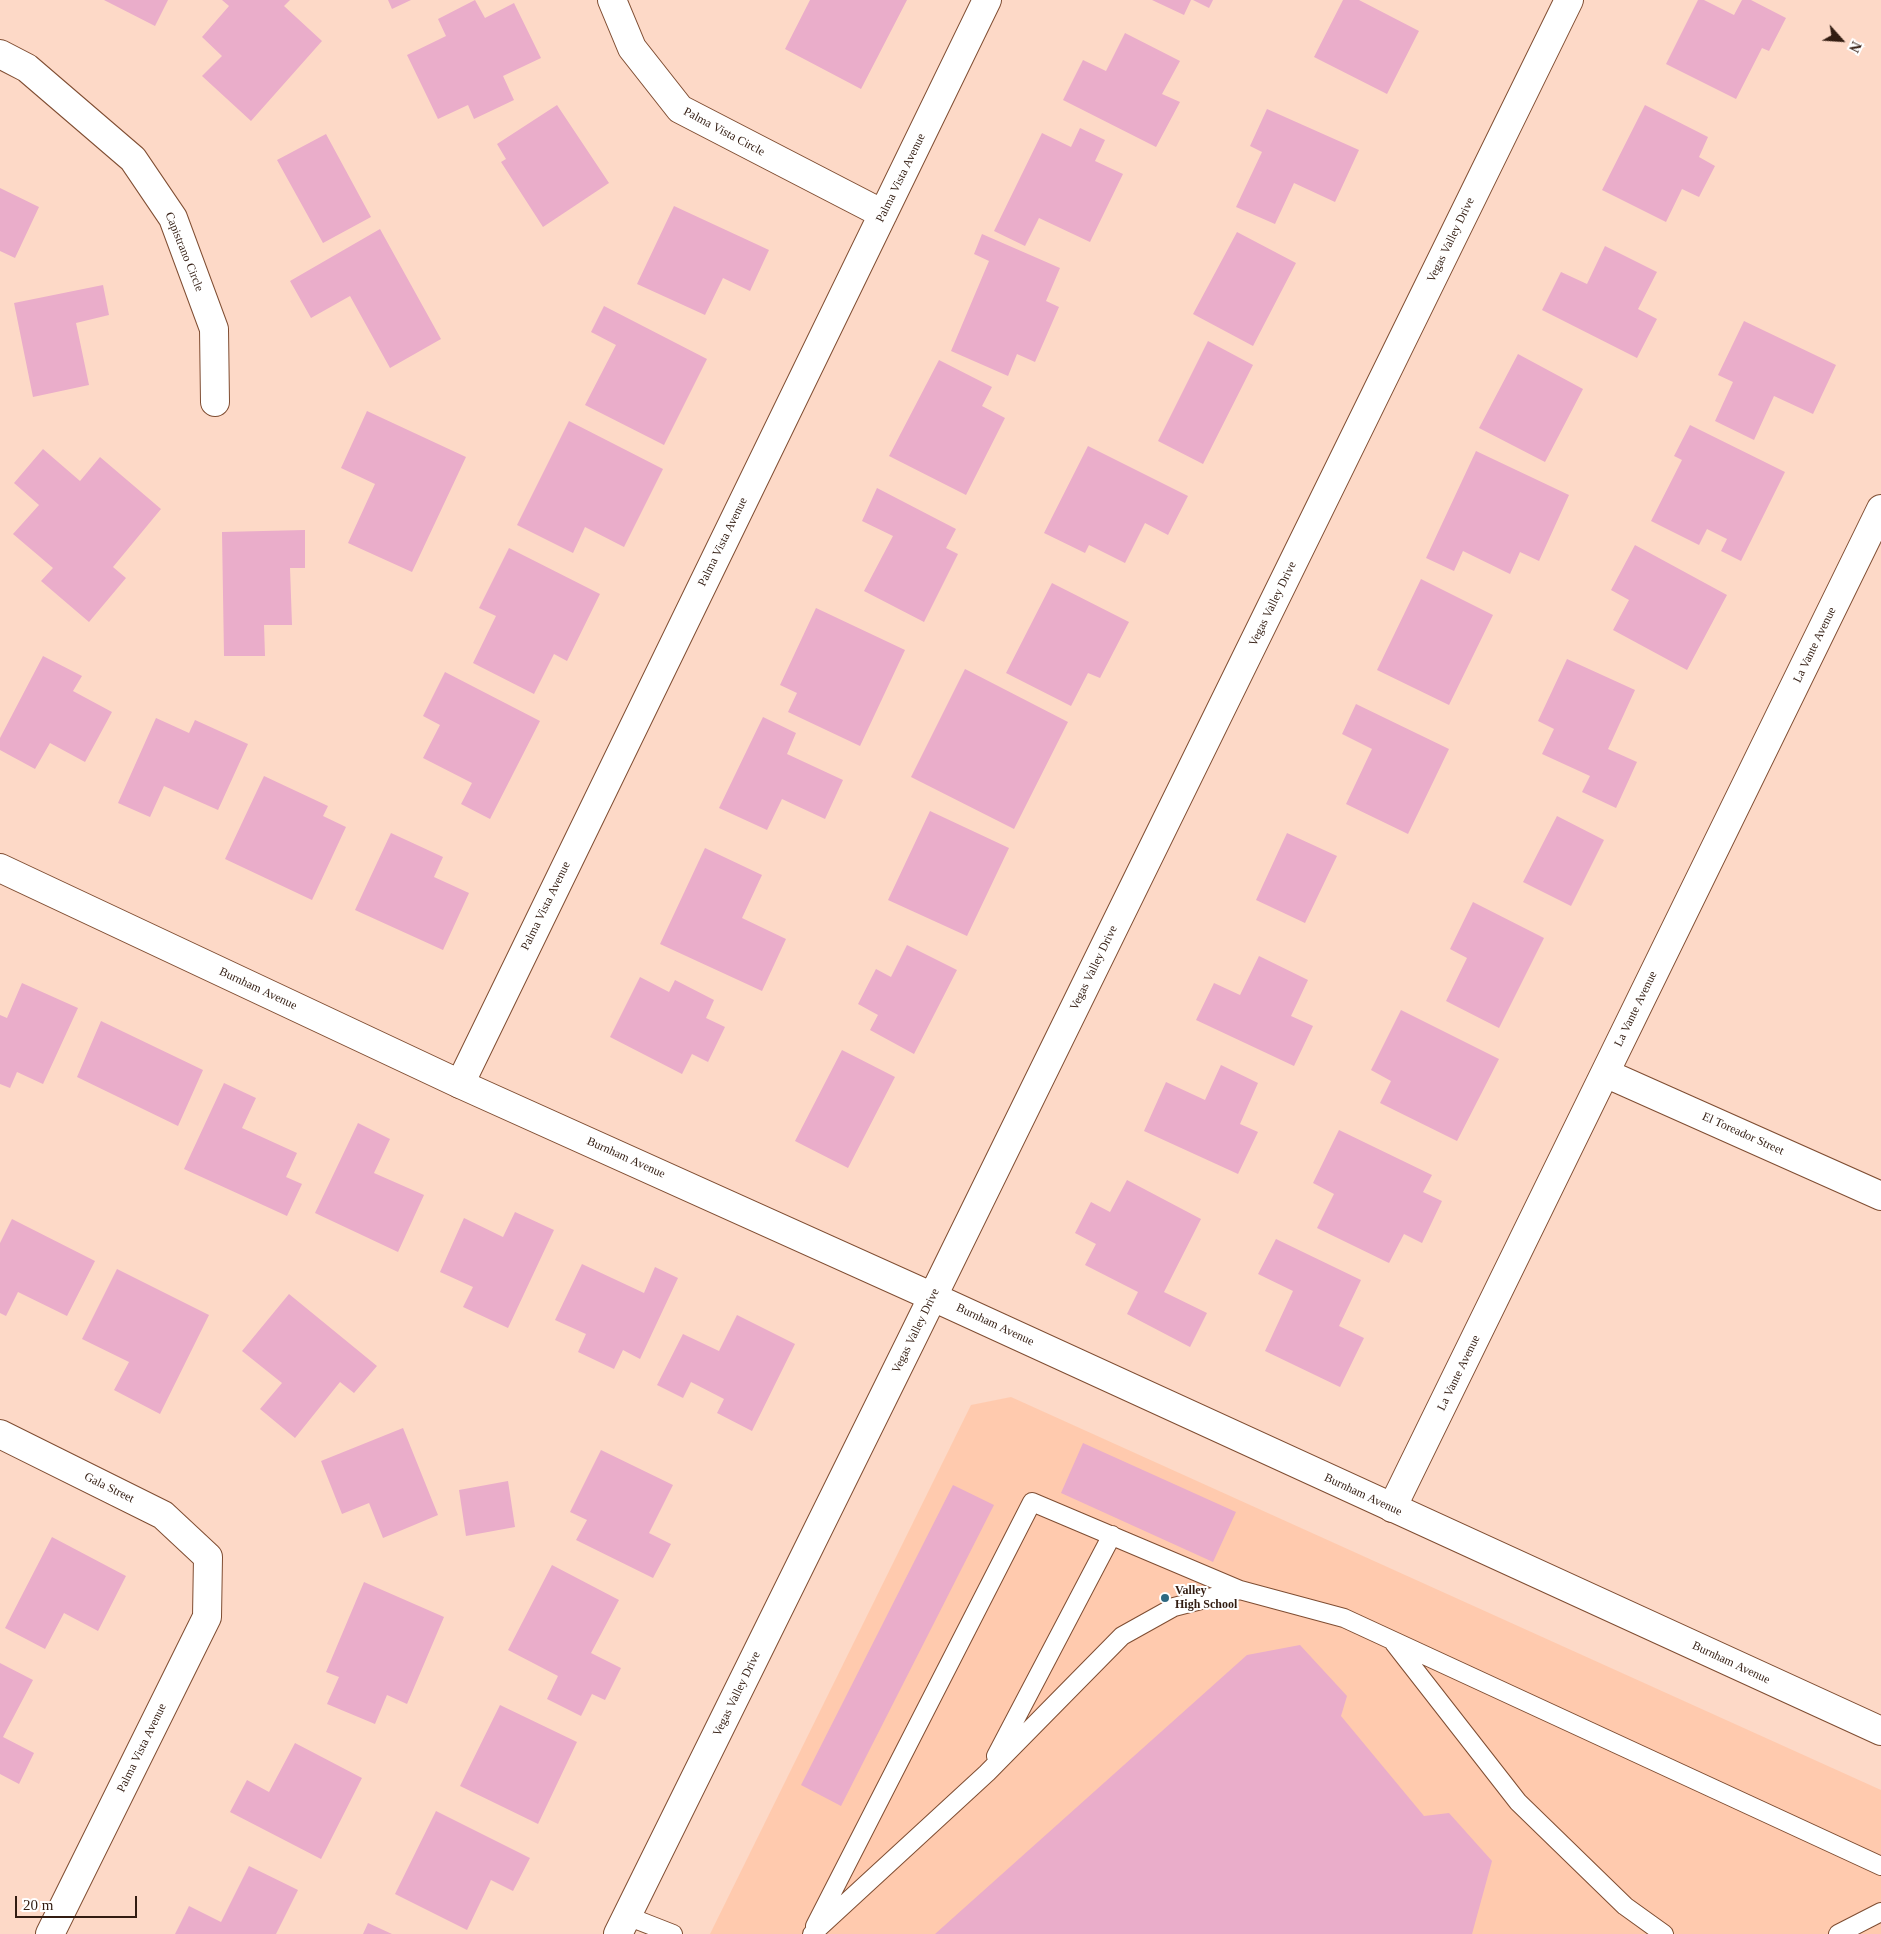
<!DOCTYPE html>
<html>
<head>
<meta charset="utf-8">
<style>
	body { margin:0 }
	#map { position:relative; width:1881px; height:1934px; overflow:hidden; background:#fdd9c7; font-family:"Times New Roman",serif }
	canvas { display:block }
	.north { position:absolute; left:1816px; top:15px; width:50px; height:50px; -webkit-text-stroke:4px #fff; paint-order:stroke; rotate:116deg; font-size:14px; font-weight:700; line-height:20px; text-align:center; color:#321c11 }
	.north::after { content:''; display:block; margin:auto; width:18px; height:22px; background:#321c11; clip-path:polygon(50% 0,100% 100%,50% 72%,0 100%) }
	.scale { position:absolute; left:15px; top:1896px; width:122px; height:22px; box-sizing:border-box; border:2px solid #321c11; border-top:0; padding-left:6px; font-size:15px; line-height:18px; white-space:nowrap; color:#321c11; -webkit-text-stroke:4px #fff; paint-order:stroke }
</style>
</head>
<body>
<div id="map">
<canvas width="1881" height="1934"></canvas>
<div class="north">N</div>
<div class="scale">20 m</div>
</div>
<script>
const g = document.querySelector('canvas').getContext('2d');
g.lineJoin = 'round';
function fill(path, color) {
  g.fillStyle = color;
  g.fill(path, 'evenodd');
}
function stroke(path, color, width, dash) {
  g.strokeStyle = color;
  g.lineWidth = width;
  g.lineCap = dash ? 'butt' : 'round';
  g.setLineDash(dash || []);
  g.stroke(path);
}
function drawText(font, color, halo, rows, align = 'center') {
  g.font = font + ' "Times New Roman",serif';
  g.lineWidth = 4;
  g.setLineDash([]);
  g.textBaseline = 'middle';
  g.strokeStyle = halo;
  g.fillStyle = color;
  for (const [text, x, y, turn = 0] of rows) {
    g.save();
    g.translate(x, y);
    g.rotate((+turn || 0) * Math.PI / 180);
    g.textAlign = isNaN(turn) ? turn : align;
    if (halo) g.strokeText(text, 0, 0);
    g.fillText(text, 0, 0);
    g.restore();
  }
}
fill(new Path2D(`
	M 1011,1397 L 1881,1790 L 1881,1934 L 710,1934 L 971,1405 Z`), '#ffcaae');
fill(new Path2D(`
	M 104,0 L 168,0 L 155,26 Z
	M 222,0 L 290,0 L 284,6 L 322,41 L 251,121 L 202,76 L 222,56 L 202,37 L 229,6 Z
	M 388,0 L 411,0 L 392,9 Z
	M 475,0 L 485,18 L 514,3 L 541,58 L 503,76 L 514,100 L 474,119 L 468,105 L 438,119 L 407,55 L 446,36 L 438,19 Z
	M 810,0 L 907,0 L 861,89 L 785,49 Z
	M 1152,0 L 1191,0 L 1184,15 Z
	M 1193,0 L 1213,0 L 1209,8 Z
	M 1343,0 L 1359,0 L 1419,31 L 1387,94 L 1314,57 Z
	M 1698,0 L 1704,0 L 1734,15 L 1742,0 L 1751,0 L 1786,18 L 1769,51 L 1762,48 L 1736,99 L 1666,64 Z
	M 1125,33 L 1180,61 L 1162,94 L 1180,102 L 1156,147 L 1063,100 L 1083,60 L 1106,71 Z
	M 557,105 L 609,183 L 543,227 L 501,162 L 506,159 L 497,144 Z
	M 1645,105 L 1708,137 L 1699,157 L 1715,166 L 1699,197 L 1682,189 L 1666,222 L 1602,190 Z
	M 1267,109 L 1359,150 L 1335,202 L 1294,183 L 1275,224 L 1236,207 L 1262,152 L 1250,146 Z
	M 1080,128 L 1105,140 L 1095,161 L 1123,174 L 1090,242 L 1039,218 L 1025,246 L 994,231 L 1042,133 L 1071,147 Z
	M 326,134 L 371,217 L 323,243 L 277,160 Z
	M 0,188 L 39,207 L 15,258 L 0,251 Z
	M 674,206 L 769,250 L 750,291 L 723,278 L 705,315 L 637,284 Z
	M 380,229 L 441,339 L 390,368 L 350,296 L 311,318 L 290,281 Z
	M 1237,232 L 1296,263 L 1253,346 L 1193,314 Z
	M 982,234 L 1060,268 L 1046,301 L 1059,307 L 1035,362 L 1017,354 L 1008,376 L 951,351 L 989,261 L 974,254 Z
	M 1605,246 L 1657,272 L 1638,309 L 1657,319 L 1637,358 L 1542,310 L 1561,272 L 1587,284 Z
	M 103,285 L 109,315 L 76,323 L 89,385 L 33,397 L 14,303 Z
	M 604,306 L 707,359 L 664,445 L 585,405 L 616,345 L 591,332 Z
	M 1744,321 L 1836,365 L 1813,414 L 1774,396 L 1754,440 L 1715,421 L 1733,382 L 1718,375 Z
	M 1208,341 L 1253,365 L 1203,464 L 1158,441 Z
	M 1518,354 L 1583,389 L 1545,462 L 1479,428 Z
	M 939,360 L 992,387 L 982,406 L 1005,418 L 966,495 L 889,456 Z
	M 367,411 L 466,457 L 412,572 L 348,543 L 375,484 L 341,468 Z
	M 569,421 L 663,469 L 624,547 L 585,527 L 573,553 L 517,525 Z
	M 1690,425 L 1785,472 L 1741,561 L 1721,551 L 1727,539 L 1707,529 L 1699,545 L 1651,521 L 1682,460 L 1674,456 Z
	M 1088,446 L 1188,496 L 1168,535 L 1145,523 L 1125,563 L 1089,545 L 1085,553 L 1044,533 Z
	M 43,449 L 80,481 L 100,457 L 161,509 L 113,567 L 126,578 L 89,622 L 41,581 L 53,568 L 13,534 L 39,505 L 14,483 Z
	M 1476,451 L 1569,495 L 1539,561 L 1520,552 L 1510,574 L 1463,551 L 1454,571 L 1426,558 Z
	M 877,488 L 956,529 L 946,548 L 958,554 L 924,622 L 864,591 L 893,536 L 862,521 Z
	M 305,530 L 305,568 L 290,568 L 292,625 L 264,625 L 265,656 L 224,656 L 222,532 Z
	M 1635,545 L 1727,595 L 1687,670 L 1613,630 L 1629,600 L 1611,590 Z
	M 509,548 L 600,594 L 567,661 L 554,654 L 534,694 L 473,663 L 496,616 L 479,608 Z
	M 1421,579 L 1493,615 L 1449,705 L 1377,670 Z
	M 1052,583 L 1129,622 L 1100,678 L 1088,673 L 1071,706 L 1006,673 Z
	M 816,608 L 905,650 L 860,746 L 788,712 L 797,693 L 780,685 Z
	M 43,656 L 82,676 L 73,691 L 112,712 L 85,762 L 50,743 L 35,769 L 0,750 L 0,738 Z
	M 1567,659 L 1635,690 L 1608,749 L 1637,762 L 1616,808 L 1582,792 L 1590,776 L 1542,754 L 1554,729 L 1538,721 Z
	M 965,669 L 1068,722 L 1014,829 L 911,777 Z
	M 445,672 L 540,721 L 490,819 L 461,804 L 472,783 L 423,758 L 440,725 L 423,716 Z
	M 1356,704 L 1449,749 L 1408,834 L 1346,804 L 1372,749 L 1342,734 Z
	M 763,717 L 796,733 L 787,754 L 843,780 L 825,819 L 782,799 L 767,830 L 719,808 Z
	M 156,718 L 189,733 L 195,720 L 248,744 L 218,810 L 164,786 L 150,817 L 118,803 Z
	M 264,776 L 328,806 L 323,816 L 346,827 L 312,900 L 225,859 Z
	M 930,811 L 1009,848 L 967,936 L 888,900 Z
	M 1557,816 L 1604,840 L 1571,906 L 1523,882 Z
	M 391,833 L 443,857 L 434,877 L 469,893 L 443,950 L 355,910 Z
	M 1287,833 L 1337,856 L 1305,923 L 1256,900 Z
	M 705,848 L 762,875 L 742,918 L 786,939 L 762,991 L 660,944 Z
	M 1473,902 L 1544,938 L 1499,1028 L 1446,1001 L 1467,958 L 1450,949 Z
	M 907,945 L 957,970 L 914,1054 L 870,1030 L 878,1015 L 858,1004 L 876,969 L 891,977 Z
	M 1259,956 L 1308,980 L 1291,1016 L 1313,1026 L 1294,1066 L 1196,1020 L 1214,983 L 1240,995 Z
	M 640,977 L 669,992 L 675,980 L 714,1000 L 706,1018 L 725,1027 L 708,1062 L 692,1054 L 682,1074 L 610,1037 Z
	M 22,983 L 78,1008 L 43,1084 L 17,1072 L 10,1088 L 0,1084 L 0,1015 L 7,1018 Z
	M 1401,1010 L 1499,1059 L 1457,1141 L 1380,1103 L 1391,1081 L 1371,1070 Z
	M 101,1021 L 203,1070 L 178,1126 L 77,1077 Z
	M 842,1050 L 895,1077 L 848,1168 L 795,1141 Z
	M 1221,1065 L 1258,1083 L 1240,1124 L 1258,1132 L 1238,1174 L 1144,1131 L 1166,1082 L 1205,1100 Z
	M 224,1083 L 256,1098 L 242,1128 L 297,1153 L 286,1177 L 302,1184 L 287,1216 L 184,1169 Z
	M 358,1123 L 390,1139 L 374,1173 L 424,1195 L 398,1252 L 315,1213 Z
	M 1339,1130 L 1432,1175 L 1423,1192 L 1442,1201 L 1422,1243 L 1404,1234 L 1389,1263 L 1317,1228 L 1334,1194 L 1313,1183 Z
	M 1127,1180 L 1201,1219 L 1164,1292 L 1207,1313 L 1190,1347 L 1127,1314 L 1138,1292 L 1085,1265 L 1096,1244 L 1075,1233 L 1091,1202 L 1110,1212 Z
	M 515,1212 L 554,1230 L 508,1328 L 463,1307 L 473,1287 L 440,1272 L 464,1218 L 503,1237 Z
	M 12,1219 L 95,1261 L 67,1316 L 18,1292 L 6,1316 L 0,1313 L 0,1243 Z
	M 1276,1239 L 1361,1280 L 1339,1326 L 1364,1338 L 1340,1387 L 1265,1351 L 1293,1291 L 1258,1274 Z
	M 582,1264 L 644,1293 L 655,1267 L 678,1278 L 640,1359 L 623,1350 L 614,1369 L 578,1352 L 586,1334 L 555,1320 Z
	M 117,1269 L 209,1315 L 160,1414 L 114,1390 L 129,1362 L 82,1339 Z
	M 289,1294 L 377,1366 L 354,1393 L 340,1382 L 295,1438 L 260,1409 L 282,1383 L 242,1351 Z
	M 737,1315 L 795,1344 L 752,1431 L 717,1413 L 724,1399 L 691,1382 L 683,1398 L 657,1385 L 683,1334 L 719,1351 Z
	M 403,1428 L 438,1515 L 383,1538 L 369,1503 L 342,1514 L 321,1461 Z
	M 1083,1443 L 1236,1512 L 1213,1562 L 1061,1493 Z
	M 601,1450 L 673,1485 L 649,1533 L 671,1544 L 653,1578 L 576,1540 L 587,1520 L 570,1512 Z
	M 508,1481 L 515,1527 L 466,1536 L 459,1490 Z
	M 953,1485 L 994,1505 L 841,1806 L 801,1785 Z
	M 52,1537 L 126,1576 L 98,1631 L 64,1613 L 45,1649 L 5,1628 Z
	M 552,1565 L 619,1600 L 591,1653 L 621,1668 L 605,1700 L 592,1694 L 581,1716 L 547,1699 L 558,1676 L 508,1650 Z
	M 364,1582 L 444,1617 L 407,1704 L 387,1695 L 375,1724 L 327,1704 L 339,1677 L 326,1672 Z
	M 1300,1645 L 1347,1696 L 1341,1716 L 1424,1816 L 1449,1813 L 1492,1861 L 1472,1934 L 935,1934 L 1247,1655 Z
	M 0,1663 L 33,1680 L 3,1737 L 34,1753 L 19,1784 L 0,1774 Z
	M 500,1705 L 577,1742 L 538,1824 L 460,1786 Z
	M 295,1743 L 362,1778 L 321,1859 L 230,1812 L 247,1780 L 269,1792 Z
	M 436,1811 L 530,1858 L 513,1891 L 491,1880 L 467,1930 L 395,1894 Z
	M 249,1866 L 298,1890 L 276,1934 L 175,1934 L 189,1906 L 221,1922 Z
	M 368,1923 L 392,1934 L 363,1934 Z`), '#eaadca');
const service = new Path2D(`
	M 1394,1643 L 1518,1802 L 1625,1906 L 1664,1934
	M 996,1756 L 1112,1535
	M 627,1916 L 673,1934
	M 815,1926 L 1032,1502 L 1240,1590
	M 812,1934 L 987,1773 L 1122,1636 L 1174,1607 L 1240,1590 L 1344,1618 L 1881,1866
	M 1838,1934 L 1881,1912`);
const minor = new Path2D(`
	M 612,0 L 632,48 L 680,109 L 883,214
	M 0,54 L 27,68 L 133,159 L 173,218 L 214,329 L 215,402
	M 1605,1073 L 1881,1196
	M 460,1084 L 987,0
	M 0,1434 L 163,1515 L 208,1557 L 207,1617 L 50,1934
	M 1392,1508 L 1881,509`);
const tertiary = new Path2D(`
	M 0,868 L 460,1084 L 933,1297 L 1881,1731
	M 618,1934 L 910,1343 L 1569,0`);
stroke(service, '#7f4d32', 20);
stroke(minor, '#7f4d32', 30);
stroke(tertiary, '#7f4d32', 30);
stroke(service, '#fff', 18);
stroke(minor, '#fff', 28);
stroke(tertiary, '#fff', 28);
for (const [x, y, r, color] of [
	[1165,1598,5,"#2e6881"]
]) {
  const dot = new Path2D();
  dot.arc(x, y, r, 0, 2 * Math.PI);
  g.fillStyle = color;
  g.fill(dot);
  stroke(dot, '#fff', 2);
}
drawText('12px', '#321c11', '#fff', [
	["Palma Vista Circle",724,132,28],
	["Palma Vista Avenue",901,178,-64],
	["Vegas Valley Drive",1451,240,-64],
	["Capistrano Circle",184,252,68],
	["Palma Vista Avenue",723,542,-64],
	["Vegas Valley Drive",1273,604,-64],
	["La Vante Avenue",1815,645,-64],
	["Palma Vista Avenue",546,906,-64],
	["Vegas Valley Drive",1094,968,-64],
	["Burnham Avenue",258,989,25],
	["La Vante Avenue",1636,1009,-64],
	["El Toreador Street",1743,1134,24],
	["Burnham Avenue",626,1158,24],
	["Burnham Avenue",995,1325,25],
	["Vegas Valley Drive",916,1331,-64],
	["La Vante Avenue",1459,1373,-64],
	["Gala Street",109,1488,26],
	["Burnham Avenue",1363,1495,25],
	["Burnham Avenue",1731,1663,25],
	["Vegas Valley Drive",737,1694,-64],
	["Palma Vista Avenue",142,1748,-64]
]);
drawText('bold 12px', '#321c11', '#fff', [
	["Valley",1175,1591],
	["High School",1175,1605]
], 'left');
</script>
</body>
</html>
